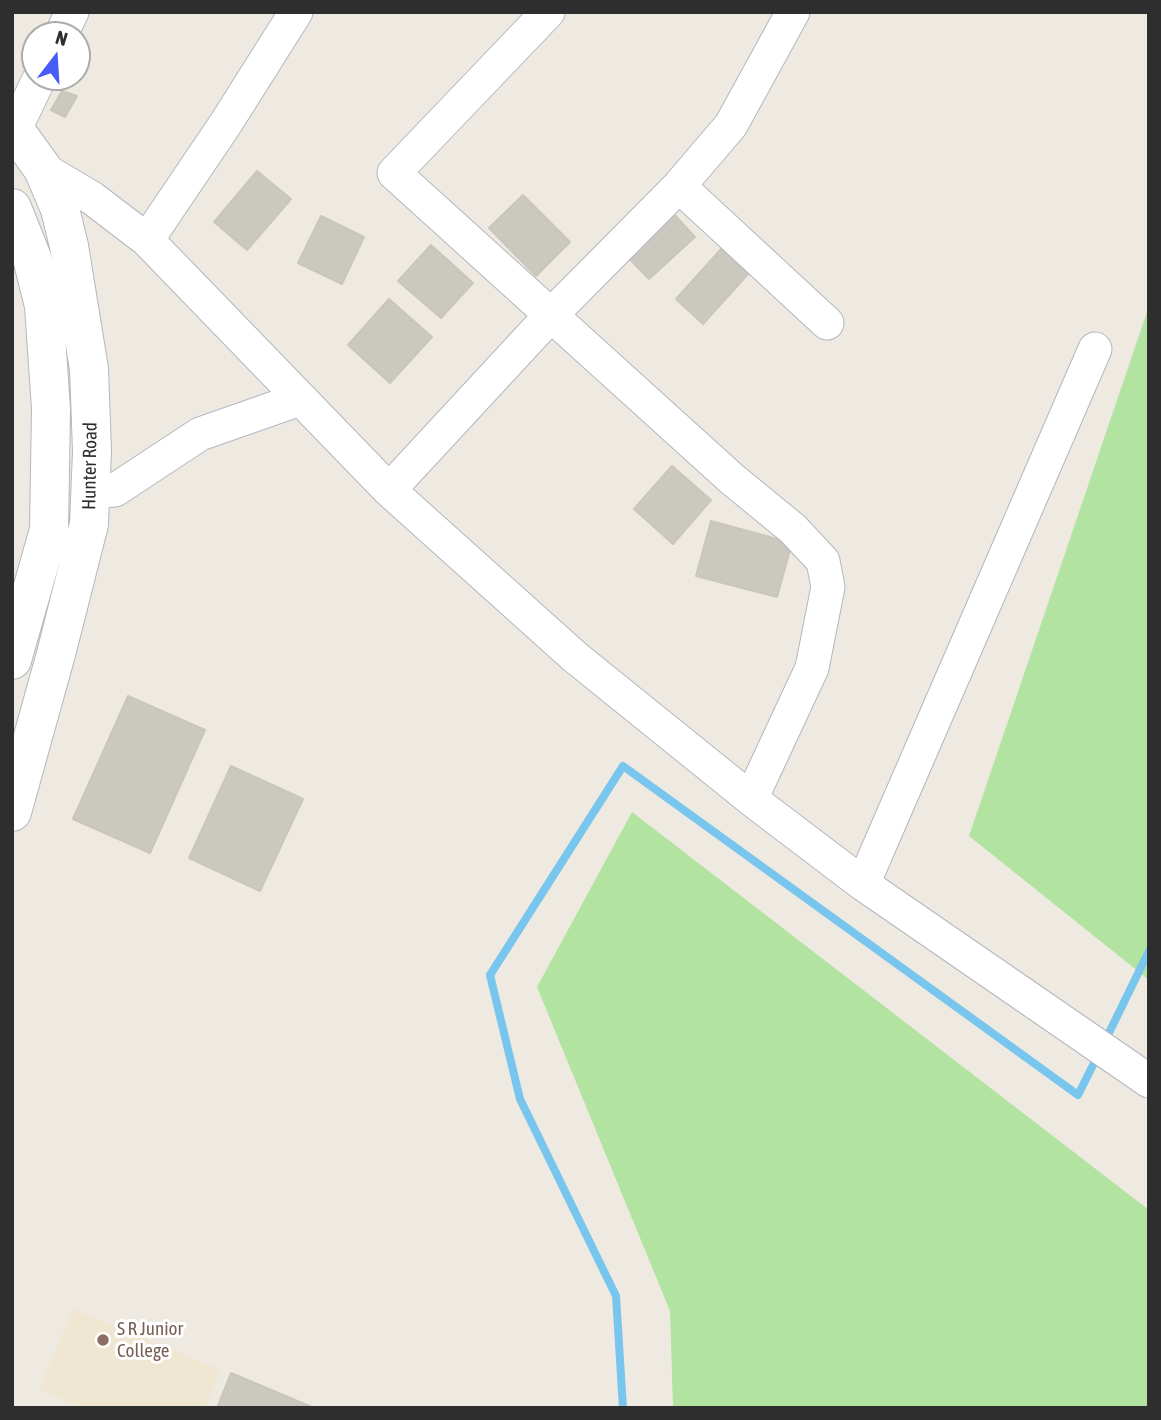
<!DOCTYPE html>
<html>
<head>
<meta charset="utf-8">
<style>
	body { margin:0 }
	#map { position:relative; width:1161px; height:1420px; overflow:hidden; background:#efeae1; font-family:"Asap Condensed",sans-serif }
	canvas { display:block }
	.frame { position:absolute; inset:0; border:14px solid #2e2e2e; pointer-events:none }
	.north { position:absolute; left:21px; top:21px; width:70px; height:70px; box-sizing:border-box; background:#fff; border:2px solid #ababab; border-radius:50%; rotate:17deg; font-size:19px; font-weight:700; line-height:28px; text-align:center; color:#2e2e2e }
	.north::after { content:''; display:block; margin:auto; width:24px; height:32px; background:#475cf6; clip-path:polygon(50% 0,100% 100%,50% 72%,0 100%) }
</style>
</head>
<body>
<div id="map">
<canvas width="1161" height="1420"></canvas>
<div class="frame"></div>
<div class="north">N</div>
</div>
<script>
const g = document.querySelector('canvas').getContext('2d');
g.lineJoin = 'round';
function fill(path, color) {
  g.fillStyle = color;
  g.fill(path, 'evenodd');
}
function stroke(path, color, width, dash) {
  g.strokeStyle = color;
  g.lineWidth = width;
  g.lineCap = dash ? 'butt' : 'round';
  g.setLineDash(dash || []);
  g.stroke(path);
}
function drawText(font, color, halo, rows, align = 'center') {
  g.font = font + ' "Asap Condensed",sans-serif';
  g.lineWidth = 6;
  g.setLineDash([]);
  g.textBaseline = 'middle';
  g.strokeStyle = halo;
  g.fillStyle = color;
  for (const [text, x, y, turn = 0] of rows) {
    g.save();
    g.translate(x, y);
    g.rotate((+turn || 0) * Math.PI / 180);
    g.textAlign = isNaN(turn) ? turn : align;
    if (halo) g.strokeText(text, 0, 0);
    g.fillText(text, 0, 0);
    g.restore();
  }
}
fill(new Path2D(`
	M 73,1309 L 221,1370 L 205,1408 L 83,1408 L 39,1389 Z`), '#efe7d2');
fill(new Path2D(`
	M 1149,306 L 1149,980 L 969,836 Z
	M 632,812 L 1149,1210 L 1149,1408 L 673,1408 L 670,1311 L 537,987 Z`), '#b2e3a0');
stroke(new Path2D(`
	M 1104,1043 L 1149,951
	M 623,1408 L 616,1296 L 520,1099 L 490,975 L 623,766 L 1078,1095 L 1098,1055`), '#78c6ed', 8);
const building = new Path2D(`
	M 62,91 L 77,96 L 65,117 L 51,110 Z
	M 257,171 L 291,199 L 247,250 L 214,222 Z
	M 523,195 L 570,242 L 536,276 L 489,228 Z
	M 669,209 L 695,237 L 649,279 L 623,252 Z
	M 321,216 L 364,237 L 342,284 L 298,263 Z
	M 431,245 L 473,283 L 441,318 L 398,281 Z
	M 722,248 L 749,273 L 703,324 L 676,299 Z
	M 389,299 L 432,337 L 390,383 L 348,345 Z
	M 672,466 L 711,500 L 673,544 L 634,509 Z
	M 711,521 L 792,543 L 777,597 L 696,576 Z
	M 128,696 L 205,730 L 150,853 L 73,819 Z
	M 231,766 L 303,799 L 260,891 L 189,858 Z
	M 231,1373 L 314,1408 L 217,1408 Z`);
fill(building, '#cbc8bf');
stroke(building, '#cac6ba', 2);
const street = new Path2D(`
	M 548,12 L 394,173 L 732,479 L 793,529 L 823,561 L 828,587 L 812,668 L 751,799
	M 61,35 L 72,12
	M 15,129 L 40,77
	M 43,169 L 92,198 L 147,240 L 389,490 L 575,657 L 751,799 L 863,884 L 1149,1081
	M 679,186 L 827,323
	M 147,240 L 226,123 L 296,12
	M 389,490 L 552,314 L 679,186 L 731,125 L 793,12
	M 91,492 L 115,490 L 200,434 L 300,399
	M 863,884 L 1095,349`);
const secondary = new Path2D(`
	M 12,126 L 43,169 L 60,209 L 69,246 L 89,369 L 92,451 L 89,524 L 56,654 L 12,812
	M 12,208 L 32,258 L 44,306 L 51,409 L 49,530 L 12,660`);
stroke(street, '#b4b6c0', 35);
stroke(secondary, '#b4b6c0', 40);
stroke(street, '#fff', 33);
stroke(secondary, '#fff', 38);
for (const [x, y, r, color] of [
	[103,1340,7,"#8d6e63"]
]) {
  const dot = new Path2D();
  dot.arc(x, y, r, 0, 2 * Math.PI);
  g.fillStyle = color;
  g.fill(dot);
  stroke(dot, '#fff', 2.5);
}
drawText('19px', '#2e2e2e', '#fff', [
	["Hunter Road",90,466,-89]
]);
drawText('19px', '#785e54', '#fff', [
	["S R Junior",117,1329],
	["College",117,1351]
], 'left');
</script>
</body>
</html>
